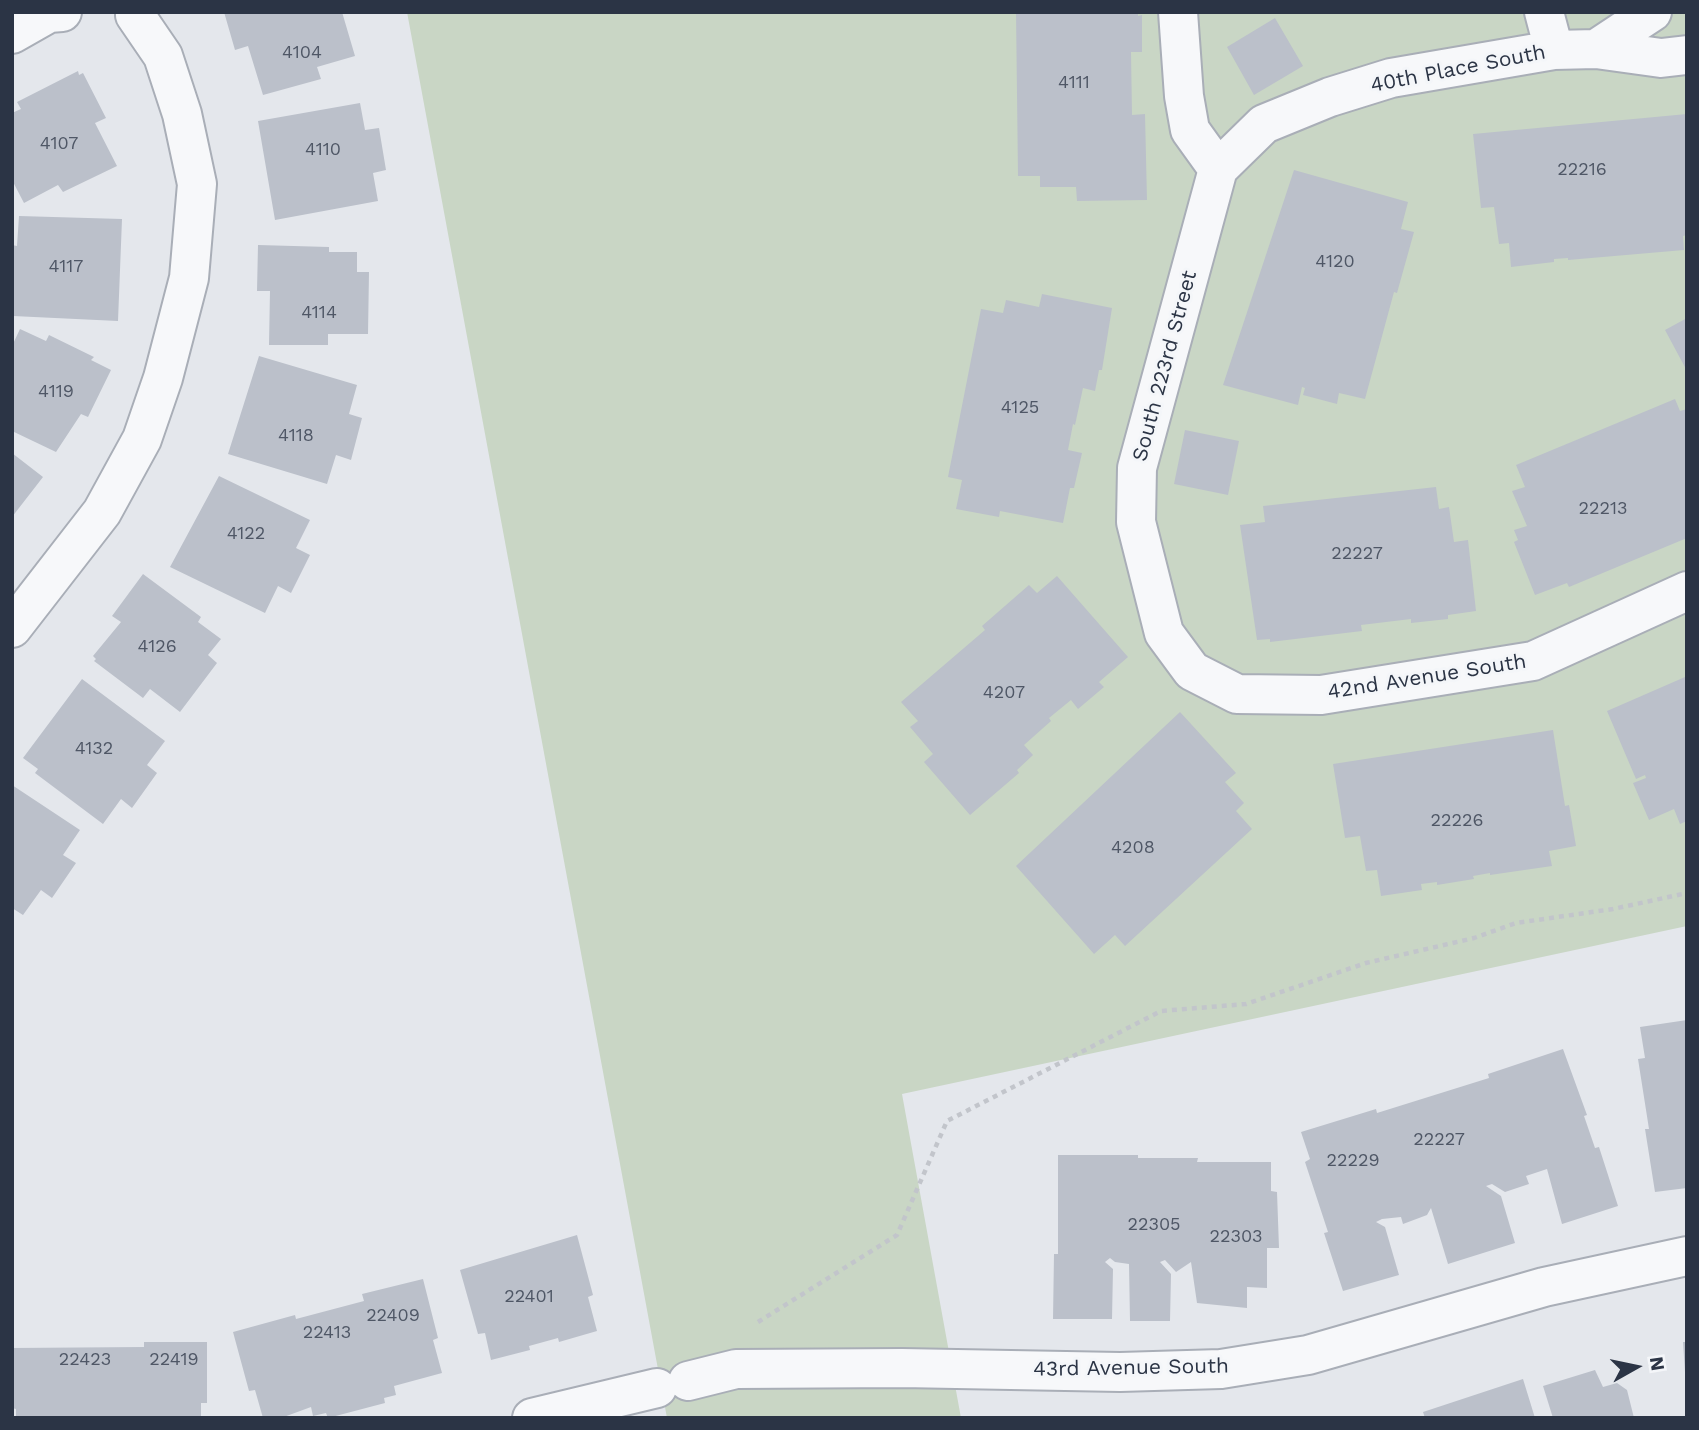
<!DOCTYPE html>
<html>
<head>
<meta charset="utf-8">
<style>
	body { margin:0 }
	#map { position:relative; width:1699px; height:1430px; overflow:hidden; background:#e4e7ec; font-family:"Work Sans",sans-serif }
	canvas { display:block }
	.frame { position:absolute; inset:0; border:14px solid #2b3445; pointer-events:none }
	.north { position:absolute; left:1601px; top:1332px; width:70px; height:70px; -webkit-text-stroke:5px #f4f6f9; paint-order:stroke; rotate:81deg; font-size:19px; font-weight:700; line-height:28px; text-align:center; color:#2b3445 }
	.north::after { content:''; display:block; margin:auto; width:24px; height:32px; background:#2b3445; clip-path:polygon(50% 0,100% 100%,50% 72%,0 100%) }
</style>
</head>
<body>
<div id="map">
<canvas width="1699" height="1430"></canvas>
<div class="frame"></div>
<div class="north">N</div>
</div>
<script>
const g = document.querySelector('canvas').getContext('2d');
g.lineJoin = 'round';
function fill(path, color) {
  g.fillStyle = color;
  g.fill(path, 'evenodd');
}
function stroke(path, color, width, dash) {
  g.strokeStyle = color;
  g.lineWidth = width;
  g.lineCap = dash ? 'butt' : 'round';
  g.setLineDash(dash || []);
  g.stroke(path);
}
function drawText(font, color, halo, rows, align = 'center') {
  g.font = font + ' "Work Sans",sans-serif';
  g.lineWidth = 6;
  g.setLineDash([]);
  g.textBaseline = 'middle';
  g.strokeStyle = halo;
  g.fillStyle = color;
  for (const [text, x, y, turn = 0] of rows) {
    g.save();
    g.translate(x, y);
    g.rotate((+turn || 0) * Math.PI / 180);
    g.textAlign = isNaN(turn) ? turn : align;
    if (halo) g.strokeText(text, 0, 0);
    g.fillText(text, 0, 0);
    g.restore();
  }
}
fill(new Path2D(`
	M 407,12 L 1687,12 L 1687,926 L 902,1094 L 961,1418 L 667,1418 Z`), '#c9d6c5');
fill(new Path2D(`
	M 224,12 L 342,12 L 355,56 L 317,67 L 321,79 L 263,95 L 248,46 L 235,50 Z
	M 1016,12 L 1138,12 L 1138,16 L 1142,15 L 1142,52 L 1131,52 L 1132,115 L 1145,114 L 1147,200 L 1077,201 L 1076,187 L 1040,187 L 1040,176 L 1018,176 Z
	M 1275,18 L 1303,66 L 1254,95 L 1227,47 Z
	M 78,71 L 79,75 L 83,73 L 106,118 L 95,123 L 117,166 L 63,192 L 58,185 L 24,203 L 12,180 L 12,113 L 21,109 L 17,102 Z
	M 360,103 L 365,130 L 379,128 L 386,170 L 373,173 L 378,201 L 275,220 L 258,121 Z
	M 1687,114 L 1687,235 L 1683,236 L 1684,250 L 1568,260 L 1568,258 L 1554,259 L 1554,262 L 1511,267 L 1509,243 L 1499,244 L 1494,207 L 1481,208 L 1473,134 Z
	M 1294,170 L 1408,202 L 1401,229 L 1414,232 L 1397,293 L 1394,292 L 1365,399 L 1339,393 L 1337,404 L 1303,395 L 1305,388 L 1302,387 L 1298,405 L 1223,385 Z
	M 19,216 L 122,219 L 118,321 L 13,316 L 14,288 L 12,288 L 12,245 L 17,246 Z
	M 258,245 L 329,247 L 329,252 L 357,252 L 357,272 L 369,272 L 368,334 L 328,334 L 328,345 L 269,345 L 270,291 L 257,291 Z
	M 1042,294 L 1112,308 L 1102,370 L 1099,370 L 1095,391 L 1083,388 L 1075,425 L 1073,424 L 1068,450 L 1082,453 L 1074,488 L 1070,488 L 1063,523 L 1000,511 L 999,517 L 956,509 L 962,480 L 948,477 L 981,309 L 1003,313 L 1006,300 L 1039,307 Z
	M 1687,318 L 1687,371 L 1665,330 Z
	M 20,329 L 46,341 L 49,335 L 94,357 L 91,360 L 111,370 L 88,417 L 81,414 L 56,452 L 12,431 L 12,346 Z
	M 259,356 L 357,385 L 349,414 L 362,418 L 351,460 L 336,455 L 327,484 L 228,454 Z
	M 1675,399 L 1680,411 L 1687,409 L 1687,538 L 1569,587 L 1567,583 L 1535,595 L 1514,542 L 1518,540 L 1514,530 L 1527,526 L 1512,491 L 1525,487 L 1516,465 Z
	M 1185,430 L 1239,441 L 1228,495 L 1174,484 Z
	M 12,453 L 43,477 L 12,517 Z
	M 219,476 L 310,520 L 296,548 L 310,555 L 291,593 L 278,586 L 265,613 L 170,567 Z
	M 1436,487 L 1439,509 L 1449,507 L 1454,542 L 1468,540 L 1476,611 L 1448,615 L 1448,619 L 1411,623 L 1411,619 L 1361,625 L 1362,631 L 1270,642 L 1270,639 L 1257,640 L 1240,525 L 1265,522 L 1263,506 Z
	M 143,574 L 201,617 L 198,622 L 221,639 L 208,655 L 217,663 L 180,712 L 150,689 L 143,698 L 94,661 L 96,659 L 93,656 L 121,622 L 112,616 Z
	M 1057,576 L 1128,657 L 1099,682 L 1104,687 L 1078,709 L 1071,700 L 1049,718 L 1051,721 L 1024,745 L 1033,755 L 1017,770 L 1019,773 L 970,815 L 924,762 L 933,754 L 910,727 L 918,721 L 901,702 L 985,630 L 982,626 L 1029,585 L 1037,593 Z
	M 1685,677 L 1687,821 L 1680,824 L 1674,809 L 1649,820 L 1633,783 L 1646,778 L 1645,775 L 1636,779 L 1607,711 Z
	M 82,679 L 165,741 L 147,765 L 157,773 L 132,808 L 121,799 L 103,824 L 35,773 L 38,769 L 23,758 Z
	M 1180,712 L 1236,773 L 1225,782 L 1244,803 L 1236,811 L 1252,829 L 1125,946 L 1115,935 L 1094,954 L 1016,866 Z
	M 1553,730 L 1565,806 L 1569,805 L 1576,846 L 1549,851 L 1552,866 L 1490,875 L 1490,873 L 1473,876 L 1474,879 L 1437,885 L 1437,882 L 1421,884 L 1422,890 L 1381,896 L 1377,870 L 1366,871 L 1360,836 L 1345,838 L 1333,764 Z
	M 12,785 L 80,830 L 63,855 L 76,863 L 52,898 L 41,890 L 23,915 L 12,908 Z
	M 1687,1020 L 1687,1188 L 1655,1192 L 1645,1129 L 1649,1129 L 1638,1059 L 1645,1058 L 1640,1027 Z
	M 1563,1049 L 1587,1115 L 1584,1116 L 1595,1148 L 1599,1147 L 1618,1206 L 1562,1224 L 1547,1169 L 1526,1176 L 1529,1184 L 1505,1192 L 1492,1184 L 1486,1186 L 1501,1196 L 1515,1243 L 1448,1264 L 1431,1208 L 1427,1215 L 1403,1224 L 1401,1217 L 1382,1219 L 1376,1222 L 1385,1227 L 1399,1275 L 1343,1291 L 1324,1233 L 1328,1232 L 1305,1162 L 1310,1159 L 1301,1132 L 1376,1109 L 1377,1113 L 1489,1078 L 1488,1074 Z
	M 1058,1155 L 1138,1155 L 1138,1158 L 1198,1158 L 1197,1162 L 1271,1162 L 1271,1191 L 1277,1192 L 1279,1248 L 1267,1248 L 1267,1288 L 1247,1287 L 1247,1308 L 1197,1303 L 1191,1262 L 1176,1272 L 1165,1260 L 1160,1262 L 1171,1274 L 1170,1321 L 1130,1321 L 1129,1264 L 1115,1262 L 1110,1258 L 1105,1262 L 1113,1269 L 1112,1319 L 1053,1319 L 1054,1254 L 1058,1254 Z
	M 577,1235 L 593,1295 L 588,1297 L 597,1331 L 559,1342 L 558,1338 L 529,1346 L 530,1350 L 491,1360 L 485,1333 L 478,1334 L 460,1270 Z
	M 423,1279 L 438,1338 L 433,1340 L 442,1373 L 394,1386 L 396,1395 L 384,1398 L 385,1403 L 328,1418 L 326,1413 L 313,1416 L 311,1407 L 281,1418 L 263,1418 L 255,1390 L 249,1391 L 233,1332 L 295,1315 L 296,1319 L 364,1301 L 362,1294 Z
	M 144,1342 L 207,1342 L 207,1403 L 201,1403 L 201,1418 L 16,1418 L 16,1409 L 12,1408 L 12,1348 L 144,1347 Z
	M 1683,1342 L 1687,1342 L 1687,1372 L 1685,1372 Z
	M 1595,1370 L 1603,1387 L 1617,1383 L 1627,1390 L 1634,1418 L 1553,1418 L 1543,1386 Z
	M 1523,1379 L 1535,1418 L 1425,1418 L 1423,1412 Z`), '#bbc0ca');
const minor = new Path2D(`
	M 1178,12 L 1184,96 L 1190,130 L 1218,169
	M 1544,12 L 1554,50
	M 12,34 L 49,13 L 62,12
	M 1596,49 L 1652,12
	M 1218,169 L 1137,468 L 1136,522 L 1164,633 L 1192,671 L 1237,694 L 1321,695 L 1533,661 L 1687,591
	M 1218,169 L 1264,124 L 1330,97 L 1391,78 L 1554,50 L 1596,49 L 1661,58 L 1687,55
	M 12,628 L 102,512 L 142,439 L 163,378 L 189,278 L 197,184 L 182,114 L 163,56 L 135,15
	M 688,1381 L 736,1369 L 902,1368 L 1120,1372 L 1221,1369 L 1308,1355 L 1544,1287 L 1687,1256
	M 532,1418 L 657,1388`);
stroke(minor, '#a9aeb7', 42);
stroke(new Path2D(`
	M 758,1322 L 897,1235 L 947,1121 L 1161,1011 L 1246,1004 L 1366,963 L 1474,938 L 1516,923 L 1613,909 L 1687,893`), '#c2c5cb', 4.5, [5, 5]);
stroke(minor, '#f7f8fa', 38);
drawText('18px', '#4f5766', null, [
	["4104",302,53],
	["4111",1074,83],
	["4107",59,144],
	["4110",323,150],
	["22216",1582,170],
	["4120",1335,262],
	["4117",66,267],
	["4114",319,313],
	["4119",56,392],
	["4125",1020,408],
	["4118",296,436],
	["22213",1603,509],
	["4122",246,534],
	["22227",1357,554],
	["4126",157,647],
	["4207",1004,693],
	["4132",94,749],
	["22226",1457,821],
	["4208",1133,848],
	["22227",1439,1140],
	["22229",1353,1161],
	["22305",1154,1225],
	["22303",1236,1237],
	["22401",529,1297],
	["22409",393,1316],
	["22413",327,1333],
	["22423",85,1360],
	["22419",174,1360]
]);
drawText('21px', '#2b3445', '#f4f6f9', [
	["40th Place South",1458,69,-11],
	["South 223rd Street",1165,366,-75],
	["42nd Avenue South",1427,677,-9],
	["43rd Avenue South",1131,1368,-1]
]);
</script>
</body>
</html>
